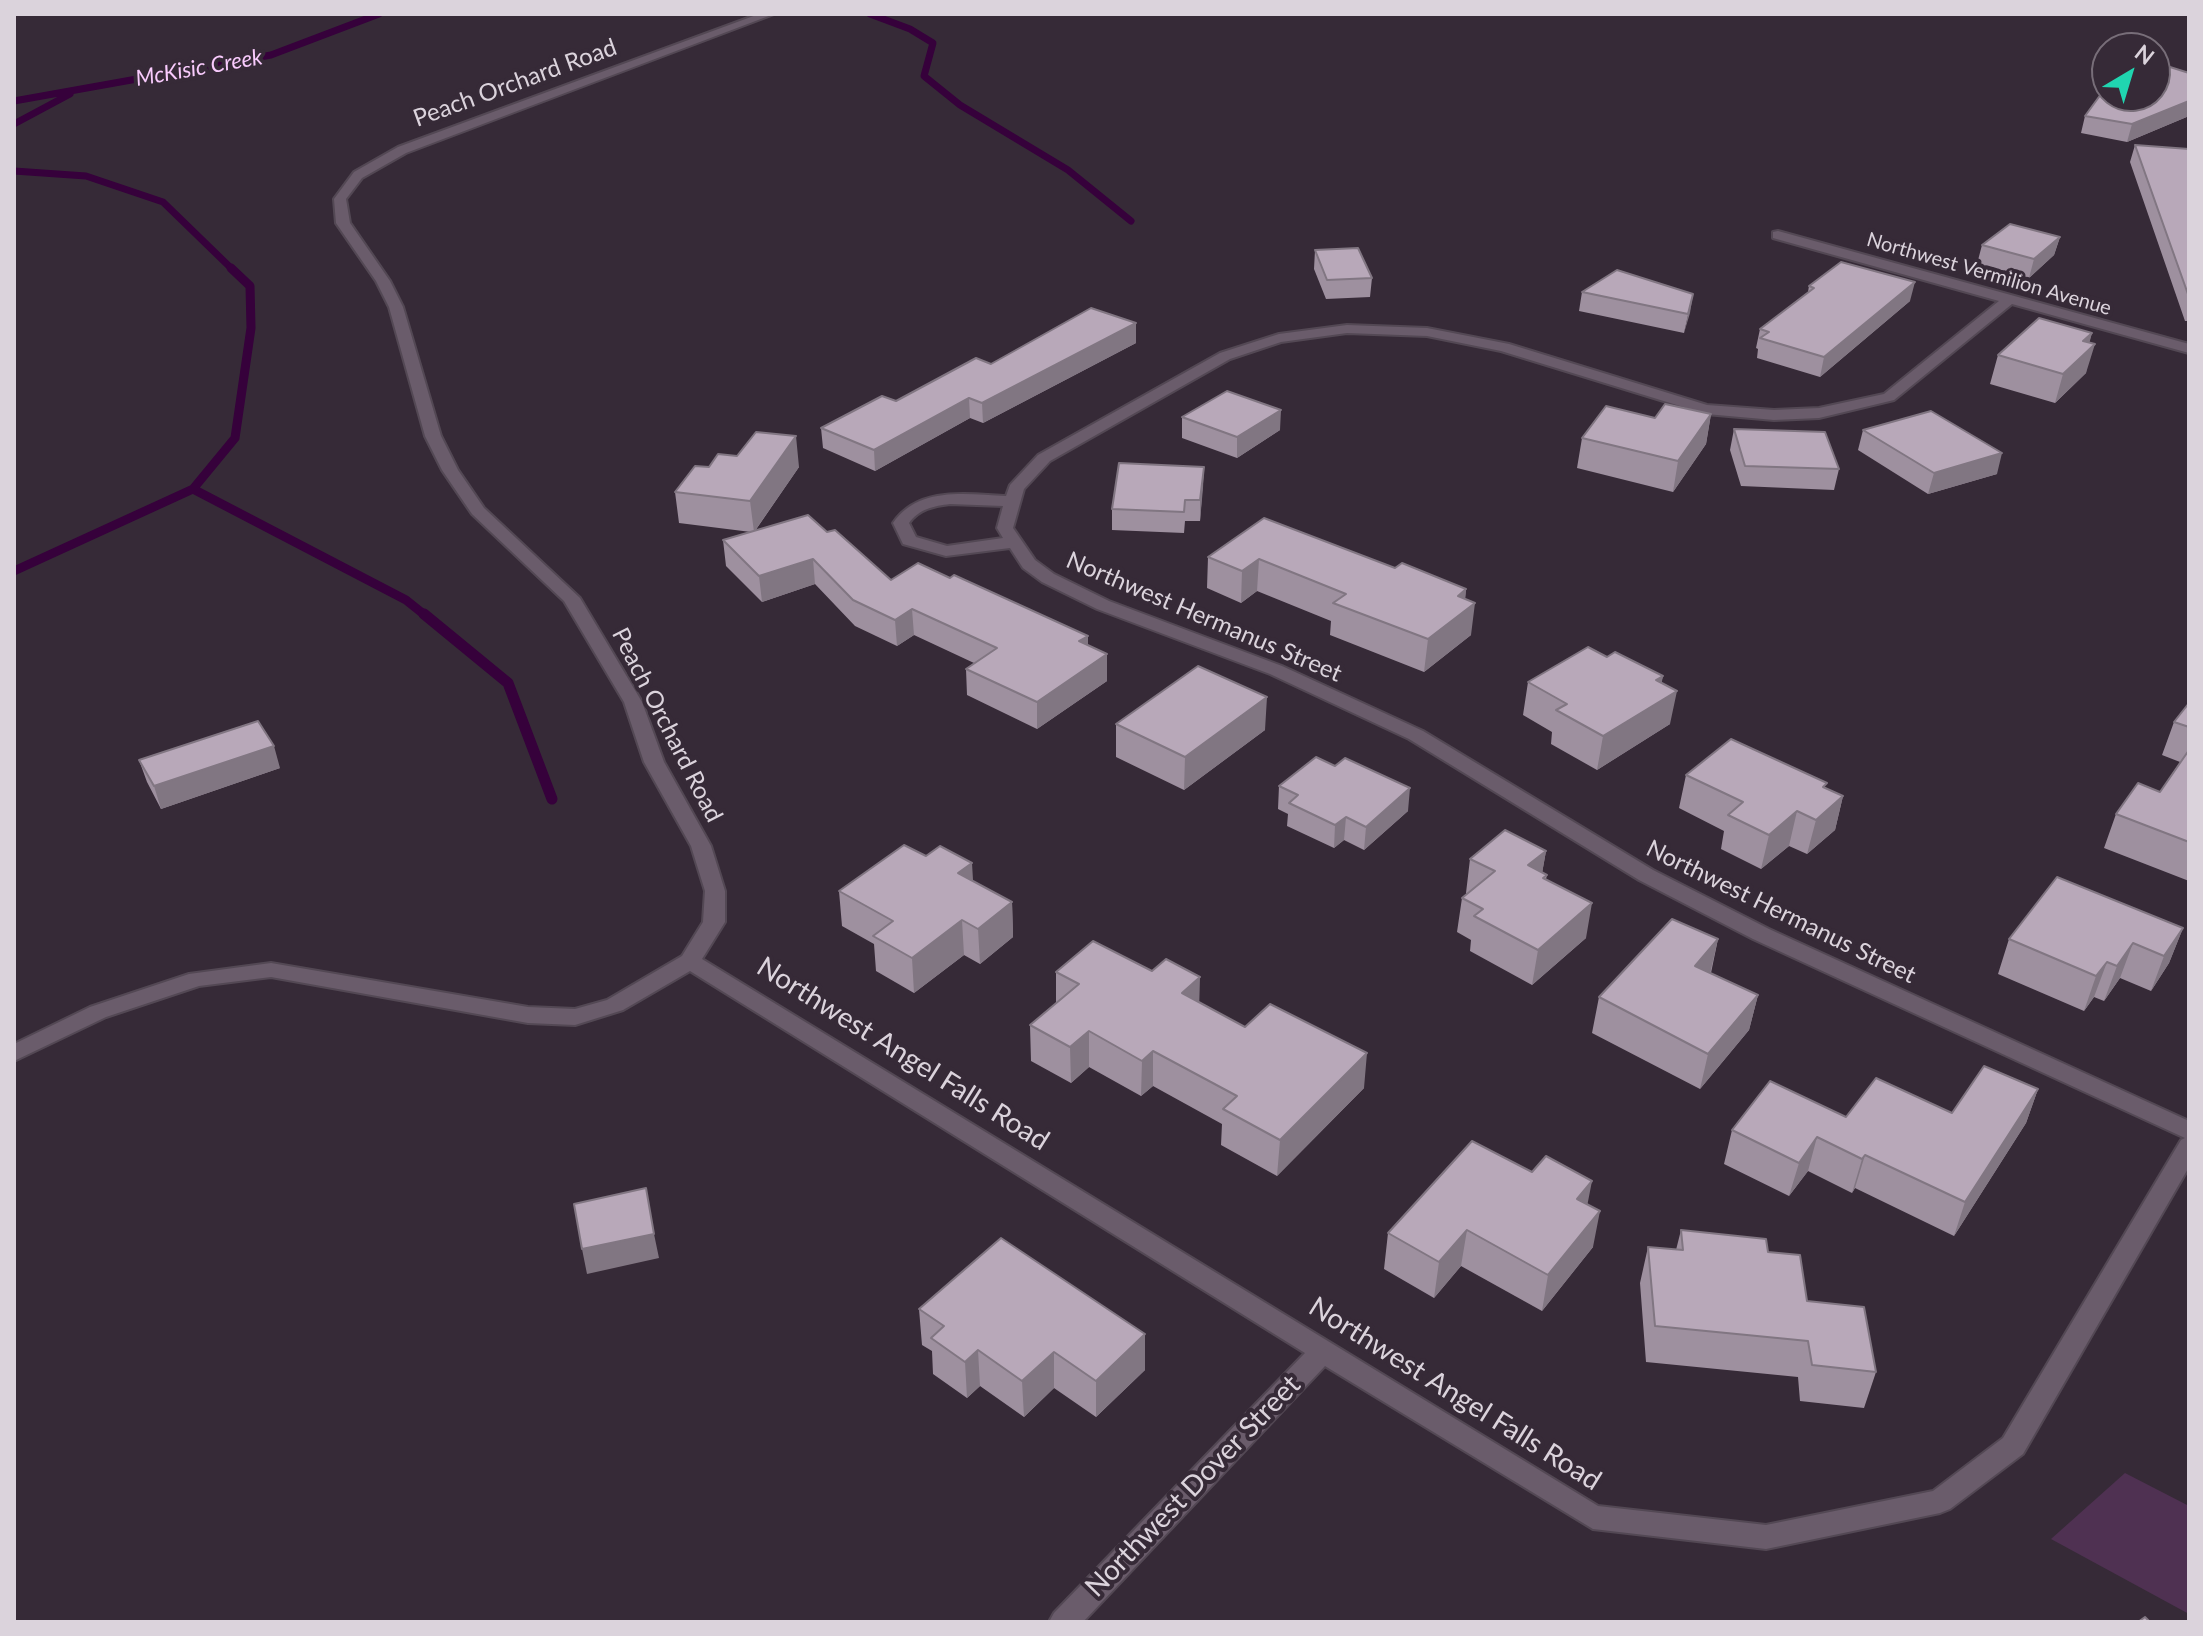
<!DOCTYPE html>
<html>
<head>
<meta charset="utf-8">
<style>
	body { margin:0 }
	#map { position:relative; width:2203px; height:1636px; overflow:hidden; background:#362a37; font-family:Lato,sans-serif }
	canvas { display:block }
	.frame { position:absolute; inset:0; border:16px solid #dbd3dc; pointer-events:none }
	.north { position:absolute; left:2091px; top:32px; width:80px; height:80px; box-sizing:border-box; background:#362a37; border:2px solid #786e79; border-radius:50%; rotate:38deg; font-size:22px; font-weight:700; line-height:32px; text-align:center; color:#dbd3dc }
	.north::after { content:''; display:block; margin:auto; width:28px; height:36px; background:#20d5b0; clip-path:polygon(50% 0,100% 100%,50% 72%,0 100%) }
</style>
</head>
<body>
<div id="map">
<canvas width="2203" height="1636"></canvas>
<div class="frame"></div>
<div class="north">N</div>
</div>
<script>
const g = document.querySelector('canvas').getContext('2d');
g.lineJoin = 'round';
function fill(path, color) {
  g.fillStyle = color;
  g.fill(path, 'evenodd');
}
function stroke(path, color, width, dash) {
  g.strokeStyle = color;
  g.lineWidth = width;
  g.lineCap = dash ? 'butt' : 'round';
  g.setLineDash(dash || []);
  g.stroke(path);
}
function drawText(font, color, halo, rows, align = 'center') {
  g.font = font + ' Lato,sans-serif';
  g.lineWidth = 8;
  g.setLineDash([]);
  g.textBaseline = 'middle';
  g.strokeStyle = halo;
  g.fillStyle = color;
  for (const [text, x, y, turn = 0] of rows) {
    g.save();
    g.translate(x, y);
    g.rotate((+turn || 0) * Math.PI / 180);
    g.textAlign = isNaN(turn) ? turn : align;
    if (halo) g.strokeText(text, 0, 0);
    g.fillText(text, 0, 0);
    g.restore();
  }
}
fill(new Path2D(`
	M 2125,1473 L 2189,1506 L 2189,1614 L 2051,1539 Z`), '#4f3152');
stroke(new Path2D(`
	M 870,14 L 910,29 L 933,43 L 924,76 L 960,105 L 1068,170 L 1131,221
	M 14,101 L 271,55 L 379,14
	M 14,124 L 70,94
	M 14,171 L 86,176 L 163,202 L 233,270`), '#36013b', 7);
stroke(new Path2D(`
	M 193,489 L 406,600 L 426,616
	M 14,571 L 193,489 L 235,438 L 251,328 L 250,286 L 231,268`), '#36013b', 9);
stroke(new Path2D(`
	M 424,614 L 508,683 L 552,799`), '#36013b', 11);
const minor = new Path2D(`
	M 759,14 L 774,14 L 406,153 L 362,178 L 346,199 L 350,223 L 390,281 L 403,307 L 441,436 L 458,470 L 484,508 L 580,598 L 642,702 L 664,762 L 711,846 L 725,891 L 725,922 L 702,959 L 1598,1506 L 1766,1525 L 1933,1491 L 2003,1438 L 2181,1140 L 2185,1138 L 1753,939 L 1639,880 L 1409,739 L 1270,674 L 1097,609 L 1042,582 L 1023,568 L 1010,548 L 946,556 L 903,544 L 893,523 C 918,486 966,494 1006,496 L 1010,485 L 1038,455 L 1220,353 L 1279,334 L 1347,325 L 1427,328 L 1509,344 L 1707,405 L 1774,410 L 1819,408 L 1884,394 L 1999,301 L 1773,238 L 1773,232 L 1778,231 L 2189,344 L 2189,353 L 2012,304 L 1894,400 L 1819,418 L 1774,420 L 1706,414 L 1501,351 L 1427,336 L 1347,333 L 1281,342 L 1230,359 L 1050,461 L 1024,489 L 1013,528 L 1035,560 L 1054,574 L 1109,601 L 1282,666 L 1423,731 L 1653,870 L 1769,929 L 2189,1121 L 2189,1167 L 2023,1454 L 1950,1509 L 1940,1513 L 1766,1549 L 1593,1529 L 1325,1366 L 1083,1622 L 1049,1622 L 1054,1613 L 1305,1353 L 690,971 L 623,1010 L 575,1025 L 528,1023 L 271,977 L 199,986 L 106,1017 L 14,1061 L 14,1044 L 90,1007 L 189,974 L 271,963 L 528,1007 L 575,1009 L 607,1000 L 682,956 L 703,922 L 705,891 L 691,846 L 644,762 L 624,702 L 564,601 L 472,514 L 442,470 L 425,436 L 389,307 L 376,281 L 336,223 L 334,199 L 354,172 L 398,147 ZM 950,504 L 1003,506 L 997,528 L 1003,538 L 947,546 L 916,537 L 909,523 C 919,509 934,506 950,504 Z`);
stroke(minor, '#534854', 4);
fill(minor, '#6a5c6b');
fill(new Path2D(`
	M 2189,73 L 2189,116 L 2127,142 L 2081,133 L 2085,116 Z
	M 2135,145 L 2189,149 L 2189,321 L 2185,321 L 2130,162 Z
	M 2060,237 L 2054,255 L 2029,278 L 1977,264 L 1982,245 Z
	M 1315,250 L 1372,278 L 1370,297 L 1326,299 L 1314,269 Z
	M 1809,286 L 1910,301 L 1820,377 L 1757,358 L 1758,349 L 1756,348 L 1760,329 L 1808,292 Z
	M 1582,292 L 1693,294 L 1684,333 L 1579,311 Z
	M 1136,323 L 1136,343 L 983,423 L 970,418 L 875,471 L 823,448 L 821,428 L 896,401 L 991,364 Z
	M 2092,333 L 2089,342 L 2086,373 L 2055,403 L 1990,384 L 1998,355 Z
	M 1711,414 L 1706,444 L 1673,492 L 1577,468 L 1582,438 Z
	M 1182,417 L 1280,430 L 1237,458 L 1182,438 Z
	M 1734,429 L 1839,469 L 1834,490 L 1741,486 L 1730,450 Z
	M 1863,430 L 1997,474 L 1928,494 L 1858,450 Z
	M 709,467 L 799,467 L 755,531 L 827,532 L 891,580 L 1088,645 L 1107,681 L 1037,729 L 967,695 L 966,669 L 974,663 L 914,635 L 897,646 L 855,626 L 815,584 L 762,602 L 726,566 L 723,540 L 751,532 L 679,523 L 675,492 Z
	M 1204,467 L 1200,521 L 1185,521 L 1184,533 L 1112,530 L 1112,509 Z
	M 1264,518 L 1395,568 L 1466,589 L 1465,599 L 1471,635 L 1424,672 L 1330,635 L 1331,621 L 1257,591 L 1241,603 L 1207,588 L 1208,557 Z
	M 1607,657 L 1663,676 L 1661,683 L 1670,724 L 1597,770 L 1551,744 L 1552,732 L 1523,715 L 1528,682 Z
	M 2189,703 L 2189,881 L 2104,848 L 2116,814 L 2160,792 L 2180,762 L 2162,755 L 2174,722 Z
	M 1116,724 L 1265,730 L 1184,790 L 1116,757 Z
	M 139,760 L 280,768 L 161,809 L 147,782 Z
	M 1686,775 L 1826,788 L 1843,796 L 1835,830 L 1807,854 L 1789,846 L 1761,869 L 1721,849 L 1724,831 L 1679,808 Z
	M 1279,786 L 1408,811 L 1364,850 L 1344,840 L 1334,848 L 1287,826 L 1288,814 L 1278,809 Z
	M 1546,851 L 1542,873 L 1547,875 L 1546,879 L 1586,938 L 1532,985 L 1470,951 L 1471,940 L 1457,932 L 1462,898 L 1467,894 L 1466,893 L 1470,859 Z
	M 973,881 L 1012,902 L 1013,937 L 980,964 L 964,955 L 914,993 L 876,971 L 874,944 L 842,926 L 839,891 Z
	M 2183,928 L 2169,963 L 2151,991 L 2120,978 L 2104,1001 L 2094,997 L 2084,1011 L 1998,974 L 2009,939 Z
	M 1718,939 L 1711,973 L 1758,995 L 1749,1030 L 1700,1089 L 1592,1033 L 1599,997 Z
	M 1056,972 L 1199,1003 L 1364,1088 L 1277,1176 L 1221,1145 L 1222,1124 L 1153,1086 L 1141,1096 L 1089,1067 L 1071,1083 L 1031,1061 L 1030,1025 L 1056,1003 Z
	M 2038,1089 L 2026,1123 L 1954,1236 L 1855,1188 L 1852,1193 L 1808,1171 L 1789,1196 L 1724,1164 L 1732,1130 L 1846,1117 L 1952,1113 Z
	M 1588,1205 L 1593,1247 L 1542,1311 L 1461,1266 L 1434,1298 L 1384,1269 L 1388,1233 Z
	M 1681,1230 L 1768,1252 L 1807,1301 L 1876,1372 L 1864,1408 L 1800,1401 L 1798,1377 L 1646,1362 L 1640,1283 L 1648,1247 L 1676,1250 Z
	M 919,1309 L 1145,1334 L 1145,1370 L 1096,1417 L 1054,1388 L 1024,1417 L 980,1386 L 967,1398 L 933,1374 L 932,1351 L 922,1345 Z`), '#9e909f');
fill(new Path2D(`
	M 2189,101 L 2189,116 L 2127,142 L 2132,124 Z
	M 2060,237 L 2054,255 L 2029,278 L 2034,259 Z
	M 1915,282 L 1910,301 L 1820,377 L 1824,357 Z
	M 1693,294 L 1690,313 L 1684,333 L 1688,314 Z
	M 1136,323 L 1136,343 L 983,423 L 982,403 Z
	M 2092,333 L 2087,352 L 2095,344 L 2086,373 L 2055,403 L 2063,374 L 2083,341 Z
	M 969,398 L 970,418 L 875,471 L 874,450 Z
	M 1281,410 L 1280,430 L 1237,458 L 1237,437 Z
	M 1711,414 L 1706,444 L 1673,492 L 1678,461 Z
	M 796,436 L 799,467 L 754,532 L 750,501 Z
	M 2002,453 L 1997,474 L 1928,494 L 1934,473 Z
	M 1204,467 L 1203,488 L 1200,521 L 1200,500 Z
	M 813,559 L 815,584 L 762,602 L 759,576 Z
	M 1259,559 L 1257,591 L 1241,603 L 1242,571 Z
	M 1466,589 L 1464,611 L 1475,603 L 1471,635 L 1424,672 L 1428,639 L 1458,596 Z
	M 912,609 L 914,635 L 897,646 L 895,620 Z
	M 1088,636 L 1088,662 L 1079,641 Z
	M 1107,654 L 1107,681 L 1037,729 L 1037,702 Z
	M 1663,676 L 1658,702 L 1677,691 L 1670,724 L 1597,770 L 1603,736 L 1656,680 Z
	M 1267,697 L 1265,730 L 1184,790 L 1185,757 Z
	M 274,746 L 280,768 L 161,809 L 154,786 Z
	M 1410,788 L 1408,811 L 1364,850 L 1366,827 Z
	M 1843,796 L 1835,830 L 1807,854 L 1816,820 Z
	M 1797,811 L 1789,846 L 1761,869 L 1769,835 Z
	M 1346,817 L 1344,840 L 1334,848 L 1335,825 Z
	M 1546,851 L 1540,885 L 1528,865 Z
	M 972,863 L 974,897 L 958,873 Z
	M 1012,902 L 1013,937 L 980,964 L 978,929 Z
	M 1592,903 L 1586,938 L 1532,985 L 1538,950 Z
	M 962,920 L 964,955 L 914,993 L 912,958 Z
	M 2183,928 L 2169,963 L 2151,991 L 2164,956 Z
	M 1718,939 L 1710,974 L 1695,966 Z
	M 2133,943 L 2120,978 L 2104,1001 L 2117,966 Z
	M 2107,962 L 2094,997 L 2084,1011 L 2096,976 Z
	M 1200,977 L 1199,1012 L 1182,993 Z
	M 1758,995 L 1749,1030 L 1700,1089 L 1708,1054 Z
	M 1089,1031 L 1089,1067 L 1071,1083 L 1070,1047 Z
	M 1153,1051 L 1153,1086 L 1141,1096 L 1142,1061 Z
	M 1367,1053 L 1364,1088 L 1277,1176 L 1280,1140 Z
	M 2038,1089 L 2026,1123 L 1954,1236 L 1965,1202 Z
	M 1817,1137 L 1808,1171 L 1789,1196 L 1799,1163 Z
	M 1865,1155 L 1855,1188 L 1852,1193 L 1862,1159 Z
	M 1592,1181 L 1585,1217 L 1577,1199 Z
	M 1600,1211 L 1593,1247 L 1542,1311 L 1548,1275 Z
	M 1467,1230 L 1461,1266 L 1434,1298 L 1439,1262 Z
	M 654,1234 L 659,1258 L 587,1274 L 582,1249 Z
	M 1145,1334 L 1145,1370 L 1096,1417 L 1096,1381 Z
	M 978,1350 L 980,1386 L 967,1398 L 965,1362 Z
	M 1054,1352 L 1054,1388 L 1024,1417 L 1022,1381 Z`), '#817682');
const building = new Path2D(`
	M 2170,67 L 2189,73 L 2189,101 L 2132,124 L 2085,116 L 2104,90 L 2107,89 L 2107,96 L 2155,96 L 2155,72 Z
	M 2135,145 L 2189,149 L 2189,297 Z
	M 2010,224 L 2060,237 L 2034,259 L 1982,245 Z
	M 1358,248 L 1372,278 L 1327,280 L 1315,250 Z
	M 1841,262 L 1915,282 L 1824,357 L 1760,338 L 1769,332 L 1760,329 L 1814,288 L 1809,286 Z
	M 1617,270 L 1693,294 L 1688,314 L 1582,292 Z
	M 1091,308 L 1136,323 L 982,403 L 969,398 L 874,450 L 821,428 L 882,396 L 896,401 L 976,358 L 991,364 Z
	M 2039,318 L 2092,333 L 2083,341 L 2095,344 L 2063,374 L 1998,355 Z
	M 1227,391 L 1281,410 L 1237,437 L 1182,417 Z
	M 1665,404 L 1711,414 L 1678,461 L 1582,438 L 1606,406 L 1655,418 Z
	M 1931,411 L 2002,453 L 1934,473 L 1863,430 Z
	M 1734,429 L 1825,432 L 1839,469 L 1745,466 Z
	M 756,432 L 796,436 L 750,501 L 675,492 L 695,466 L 709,467 L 718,454 L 737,456 Z
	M 1119,463 L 1204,467 L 1200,500 L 1185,500 L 1184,512 L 1112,509 Z
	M 808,515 L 827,532 L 835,530 L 891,580 L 918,563 L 950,578 L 954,575 L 1088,636 L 1079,641 L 1107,654 L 1037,702 L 966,669 L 997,648 L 912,609 L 895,620 L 853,600 L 813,559 L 759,576 L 723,540 Z
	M 1264,518 L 1395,568 L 1402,563 L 1466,589 L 1458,596 L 1475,603 L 1428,639 L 1333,603 L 1346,594 L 1259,559 L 1242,571 L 1208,557 Z
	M 1588,647 L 1607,657 L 1615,652 L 1663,676 L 1656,680 L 1677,691 L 1603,736 L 1556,710 L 1567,704 L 1528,682 Z
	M 1198,666 L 1267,697 L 1185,757 L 1116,724 Z
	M 2189,703 L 2189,727 L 2174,722 Z
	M 258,721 L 274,746 L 154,786 L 139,760 Z
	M 1731,739 L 1827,783 L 1823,787 L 1843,796 L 1816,820 L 1797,811 L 1769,835 L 1728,815 L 1743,802 L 1686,775 Z
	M 2189,750 L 2189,842 L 2116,814 L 2138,783 L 2160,792 Z
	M 1316,757 L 1335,766 L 1345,758 L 1410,788 L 1366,827 L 1346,817 L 1335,825 L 1289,803 L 1298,795 L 1279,786 Z
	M 1505,830 L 1546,851 L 1528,865 L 1547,875 L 1543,878 L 1592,903 L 1538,950 L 1474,916 L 1483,909 L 1462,898 L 1495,871 L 1470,859 Z
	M 904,845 L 926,856 L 940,846 L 972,863 L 958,873 L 1012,902 L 978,929 L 962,920 L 912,958 L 873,936 L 893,921 L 839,891 Z
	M 2057,877 L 2183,928 L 2164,956 L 2133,943 L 2117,966 L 2107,962 L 2096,976 L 2009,939 Z
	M 1672,919 L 1718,939 L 1695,966 L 1758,995 L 1708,1054 L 1599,997 Z
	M 1093,941 L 1152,971 L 1166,959 L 1200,977 L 1182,993 L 1245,1027 L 1270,1004 L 1367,1053 L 1280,1140 L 1223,1109 L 1237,1096 L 1153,1051 L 1142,1061 L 1089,1031 L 1070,1047 L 1030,1025 L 1079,984 L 1056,972 Z
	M 1984,1066 L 2038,1089 L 1965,1202 L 1865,1155 L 1862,1159 L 1817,1137 L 1799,1163 L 1732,1130 L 1770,1081 L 1846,1117 L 1876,1078 L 1952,1113 Z
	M 1472,1141 L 1532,1172 L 1546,1156 L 1592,1181 L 1577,1199 L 1600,1211 L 1548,1275 L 1467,1230 L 1439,1262 L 1388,1233 Z
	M 646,1188 L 654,1234 L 582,1249 L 574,1204 Z
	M 1681,1230 L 1766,1239 L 1768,1252 L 1800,1255 L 1807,1301 L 1864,1307 L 1876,1372 L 1812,1365 L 1808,1341 L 1655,1326 L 1648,1247 L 1683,1250 Z
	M 1001,1238 L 1145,1334 L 1096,1381 L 1054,1352 L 1022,1381 L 978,1350 L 965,1362 L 931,1338 L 944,1326 L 919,1309 Z
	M 2145,1617 L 2150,1622 L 2138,1622 Z`);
fill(building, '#b8a8b9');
stroke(building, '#817682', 2);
drawText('20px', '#dbd3dc', '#362a37', [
	["Northwest Vermilion Avenue",1989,274,16]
]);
drawText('italic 22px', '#f9cbfd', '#362a37', [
	["McKisic Creek",199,68,-10]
]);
drawText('24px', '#dbd3dc', '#362a37', [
	["Peach Orchard Road",515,83,-20],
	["Northwest Hermanus Street",1204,617,23],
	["Peach Orchard Road",667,725,63],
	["Northwest Hermanus Street",1781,912,26]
]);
drawText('28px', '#dbd3dc', '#362a37', [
	["Northwest Angel Falls Road",903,1054,32],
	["Northwest Angel Falls Road",1455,1394,32],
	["Northwest Dover Street",1193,1486,-46]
]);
</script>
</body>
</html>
